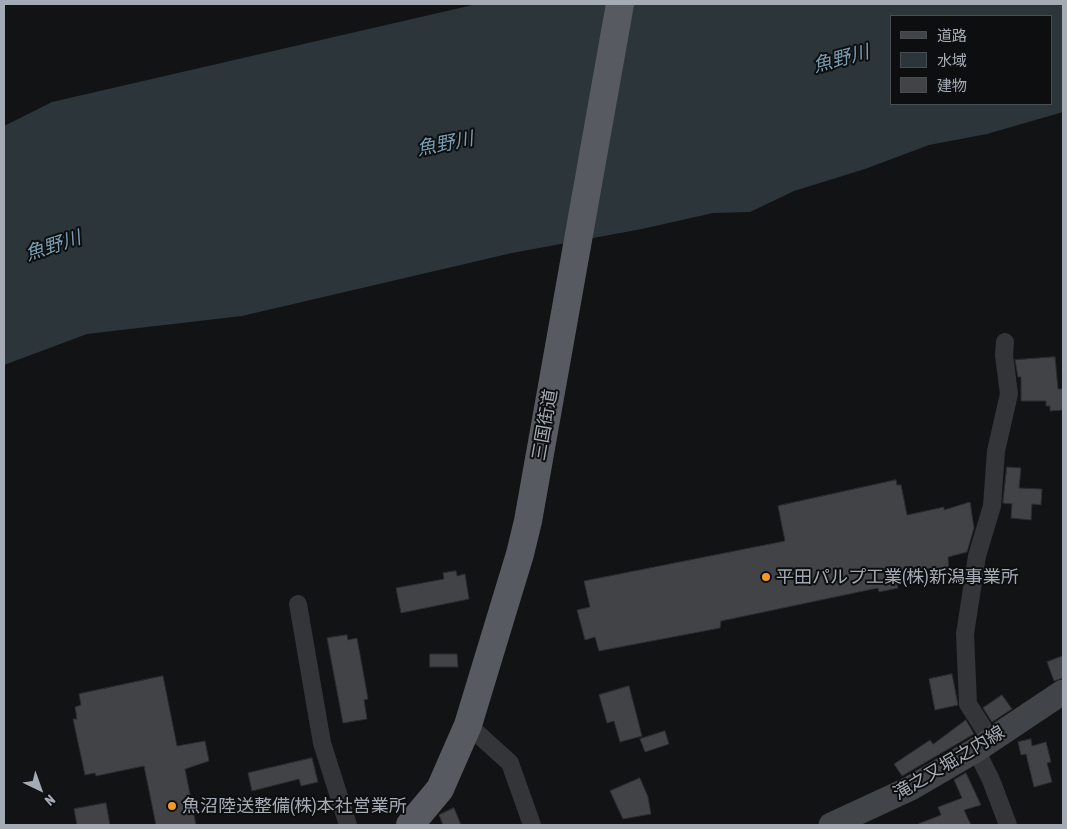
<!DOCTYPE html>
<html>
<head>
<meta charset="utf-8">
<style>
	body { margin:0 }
	#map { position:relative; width:1067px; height:829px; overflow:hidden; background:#121314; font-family:"Asap Condensed","Noto Sans JP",sans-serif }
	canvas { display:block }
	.frame { position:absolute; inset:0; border:5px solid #a4abb5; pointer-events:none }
	.legend { position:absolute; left:890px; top:15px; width:162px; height:90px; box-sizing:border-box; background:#0d0e0f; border:1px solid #494d51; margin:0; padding:6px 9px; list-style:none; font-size:15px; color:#a4abb5 }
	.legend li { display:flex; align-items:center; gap:10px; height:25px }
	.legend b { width:25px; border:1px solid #494d51 }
	.north { position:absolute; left:15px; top:764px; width:50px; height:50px; -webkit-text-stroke:4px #0d0e0f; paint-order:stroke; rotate:138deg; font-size:14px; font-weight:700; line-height:20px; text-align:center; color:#a4abb5 }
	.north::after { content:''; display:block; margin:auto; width:18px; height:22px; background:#a4abb5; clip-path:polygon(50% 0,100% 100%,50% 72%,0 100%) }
</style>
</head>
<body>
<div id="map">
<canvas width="1067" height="829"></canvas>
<div class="frame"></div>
<ul class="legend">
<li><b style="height:6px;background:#414449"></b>道路</li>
<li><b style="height:14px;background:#2b353a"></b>水域</li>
<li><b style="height:14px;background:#414347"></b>建物</li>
</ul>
<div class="north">N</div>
</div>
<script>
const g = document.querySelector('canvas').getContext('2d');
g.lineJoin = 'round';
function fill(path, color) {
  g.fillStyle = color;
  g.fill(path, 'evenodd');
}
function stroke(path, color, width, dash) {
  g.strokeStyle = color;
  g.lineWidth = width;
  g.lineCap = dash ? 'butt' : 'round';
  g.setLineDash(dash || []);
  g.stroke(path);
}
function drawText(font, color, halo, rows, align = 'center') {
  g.font = font + ' "Asap Condensed","Noto Sans JP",sans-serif';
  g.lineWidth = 4;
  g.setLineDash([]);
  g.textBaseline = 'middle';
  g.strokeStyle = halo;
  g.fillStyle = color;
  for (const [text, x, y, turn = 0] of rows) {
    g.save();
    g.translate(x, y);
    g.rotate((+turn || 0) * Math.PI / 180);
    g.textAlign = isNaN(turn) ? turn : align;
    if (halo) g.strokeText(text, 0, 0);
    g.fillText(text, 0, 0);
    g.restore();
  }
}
fill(new Path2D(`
	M 477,4 L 1063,4 L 1063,112 L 987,134 L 929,145 L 865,169 L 794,191 L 750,212 L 713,213 L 642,229 L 512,253 L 242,316 L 87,334 L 4,365 L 4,126 L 52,102 ZM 891,16 L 1051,16 L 1051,104 L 891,104 Z`), '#2b353a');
const building = new Path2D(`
	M 1055,357 L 1058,389 L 1063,389 L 1063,410 L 1050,411 L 1050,406 L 1046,406 L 1046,401 L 1021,401 L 1021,377 L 1018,377 L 1015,360 Z
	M 1007,467 L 1021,468 L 1019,488 L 1042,489 L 1041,505 L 1032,504 L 1031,520 L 1011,518 L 1012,504 L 1003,503 Z
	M 896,480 L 897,485 L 901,485 L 907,515 L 944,507 L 944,510 L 970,502 L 974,528 L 967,552 L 948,557 L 949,573 L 897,583 L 898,588 L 879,592 L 878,588 L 721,621 L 720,628 L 599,651 L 595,637 L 585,640 L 577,610 L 590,607 L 584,581 L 785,541 L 778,506 Z
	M 456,571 L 457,576 L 465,574 L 469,599 L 401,613 L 396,588 L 444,579 L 443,573 Z
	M 347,635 L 348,640 L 357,638 L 368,699 L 364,700 L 367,719 L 343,723 L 327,638 Z
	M 430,654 L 457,654 L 458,667 L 430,667 Z
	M 1063,656 L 1063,678 L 1054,681 L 1047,662 Z
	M 952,674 L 958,705 L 935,710 L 929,679 Z
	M 163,676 L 177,746 L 205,741 L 209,761 L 185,769 L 196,825 L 156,825 L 144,766 L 96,776 L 95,773 L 85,775 L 73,719 L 77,719 L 75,707 L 81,705 L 79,694 Z
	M 629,686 L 642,736 L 620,742 L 614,721 L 607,723 L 599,695 Z
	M 1002,695 L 1012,709 L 992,722 L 983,708 Z
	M 966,720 L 974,734 L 902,776 L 894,764 L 930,740 L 933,744 Z
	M 665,731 L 669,744 L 645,752 L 640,739 Z
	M 1031,739 L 1032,746 L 1046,742 L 1051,762 L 1047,763 L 1052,782 L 1034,787 L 1026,754 L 1021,755 L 1018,742 Z
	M 312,758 L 318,782 L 301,786 L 299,779 L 252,791 L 248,773 Z
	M 966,773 L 981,805 L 964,810 L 971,825 L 919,825 L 918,824 L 941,815 L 938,807 L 962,798 L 954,780 Z
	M 640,778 L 648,797 L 651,814 L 623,819 L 610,791 Z
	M 106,803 L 110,825 L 77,825 L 74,809 Z
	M 454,808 L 461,825 L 443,825 L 439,815 Z`);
fill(building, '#414347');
stroke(building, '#2c2d30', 1);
stroke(new Path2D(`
	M 298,604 L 322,743 L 348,825
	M 468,725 L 510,763 L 532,825
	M 991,740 L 968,704 L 965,634 L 977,556 L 992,506 L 996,451 L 1009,394 L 1004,355 L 1005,342
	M 976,750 L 991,780 L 1008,825`), '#333539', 18);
stroke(new Path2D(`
	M 831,825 L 911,788 L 976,750 L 1063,692`), '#414449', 25);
stroke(new Path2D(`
	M 410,825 L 440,789 L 468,725 L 520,554 L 528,521 L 620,4`), '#575a61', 28);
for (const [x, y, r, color] of [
	[766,577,5,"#f59829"],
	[172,806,5,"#f59829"]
]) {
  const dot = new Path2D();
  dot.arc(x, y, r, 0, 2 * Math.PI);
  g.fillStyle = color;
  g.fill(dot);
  stroke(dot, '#0d0e0f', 2);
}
drawText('18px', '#a4abb5', '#0d0e0f', [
	["三国街道",545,425,-80],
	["滝之又堀之内線",949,763,-31]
]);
drawText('18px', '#a4abb5', '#0d0e0f', [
	["平田パルプ工業(株)新潟事業所",776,577],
	["魚沼陸送整備(株)本社営業所",182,806]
], 'left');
drawText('italic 19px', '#799eb1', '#0d0e0f', [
	["魚野川",841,59,-15],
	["魚野川",445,144,-11],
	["魚野川",53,246,-18]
]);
</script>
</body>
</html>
